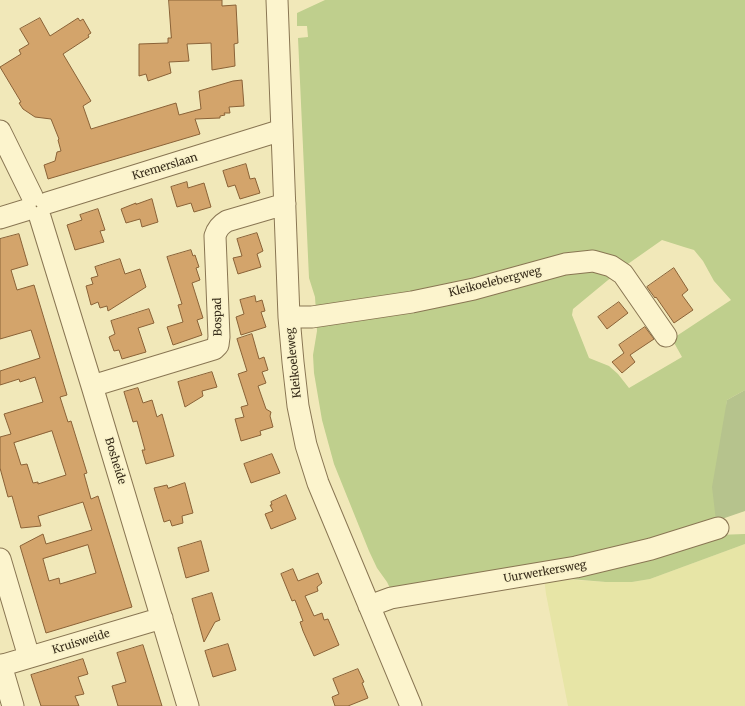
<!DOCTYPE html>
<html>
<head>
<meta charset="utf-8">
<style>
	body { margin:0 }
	canvas { display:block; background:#f1e8b9 }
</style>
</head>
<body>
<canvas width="745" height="706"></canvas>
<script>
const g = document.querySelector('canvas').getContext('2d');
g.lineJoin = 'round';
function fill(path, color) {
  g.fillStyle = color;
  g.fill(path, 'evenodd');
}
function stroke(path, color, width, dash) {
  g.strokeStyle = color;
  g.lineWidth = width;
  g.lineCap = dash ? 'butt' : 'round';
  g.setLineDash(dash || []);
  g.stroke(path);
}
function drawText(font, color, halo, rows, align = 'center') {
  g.font = font + ' Merriweather,serif';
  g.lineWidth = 3;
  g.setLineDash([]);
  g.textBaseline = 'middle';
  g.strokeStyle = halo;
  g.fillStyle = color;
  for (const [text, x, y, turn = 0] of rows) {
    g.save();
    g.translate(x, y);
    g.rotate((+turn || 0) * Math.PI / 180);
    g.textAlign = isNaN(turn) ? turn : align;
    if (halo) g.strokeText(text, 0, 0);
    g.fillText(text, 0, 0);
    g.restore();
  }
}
fill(new Path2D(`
	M 745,544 L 745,706 L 568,706 L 546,594 L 544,578 L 606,582 L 632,582 L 650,579 Z`), '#e7e5a6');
fill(new Path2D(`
	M 325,0 L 745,0 L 745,390 L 727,400 L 716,521 L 706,525 L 635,542 L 617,552 L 393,594 L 387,582 L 377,568 L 369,551 L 334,464 L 322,420 L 314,373 L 313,355 L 317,331 L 316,312 L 315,297 L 309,278 L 298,38 L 308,37 L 307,26 L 297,26 L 297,13 ZM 662,240 L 684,247 L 694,250 L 703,261 L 714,281 L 731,300 L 672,339 L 682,357 L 629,388 L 618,374 L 609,366 L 589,358 L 572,315 L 573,309 L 625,266 Z
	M 745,534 L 745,544 L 650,579 L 632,582 L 606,582 L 557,578 L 717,535 Z`), '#bfcf8d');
fill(new Path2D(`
	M 745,390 L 745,511 L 716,521 L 712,487 L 727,400 Z`), '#b6c38d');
const building = new Path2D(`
	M 169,0 L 222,0 L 222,6 L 236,5 L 238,43 L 234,44 L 235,66 L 212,70 L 211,43 L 187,44 L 189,61 L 169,62 L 171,73 L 148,81 L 146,74 L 139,76 L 139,44 L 168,43 L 168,38 L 171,38 Z
	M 40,18 L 50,36 L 78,18 L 80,21 L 83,19 L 91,33 L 88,35 L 89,37 L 63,54 L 91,101 L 83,106 L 91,129 L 176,103 L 179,115 L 201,109 L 199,91 L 233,81 L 242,80 L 244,106 L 229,107 L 230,113 L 224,113 L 225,115 L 220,116 L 220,118 L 195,119 L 200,134 L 48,179 L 44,165 L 55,161 L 57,152 L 61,151 L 58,140 L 59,139 L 51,119 L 35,117 L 23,109 L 19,103 L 21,102 L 0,67 L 21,54 L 19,50 L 29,44 L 20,29 Z
	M 246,164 L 250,179 L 255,178 L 260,193 L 240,199 L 235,185 L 228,187 L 223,171 Z
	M 187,182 L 188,188 L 204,183 L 211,207 L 194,212 L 191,203 L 177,207 L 171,187 Z
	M 152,199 L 158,222 L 142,227 L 140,219 L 126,223 L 121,209 L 136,203 L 136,204 Z
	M 98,209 L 105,230 L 100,231 L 104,242 L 75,250 L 67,225 L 82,220 L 80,215 Z
	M 257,233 L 263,251 L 257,254 L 261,267 L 238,274 L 233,258 L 242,256 L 237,239 Z
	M 19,234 L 28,265 L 11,270 L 17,290 L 34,285 L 67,395 L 60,397 L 68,422 L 71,421 L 87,473 L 84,474 L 91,499 L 98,496 L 132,607 L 46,633 L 20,546 L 43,534 L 46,544 L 92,530 L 83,502 L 38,516 L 41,526 L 21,528 L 12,496 L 8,497 L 0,468 L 0,437 L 11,434 L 4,414 L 43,402 L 35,377 L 20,382 L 19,379 L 0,385 L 0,371 L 40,358 L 31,330 L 0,339 L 0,239 ZM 52,431 L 66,475 L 38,484 L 38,482 L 33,483 L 27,464 L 21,465 L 14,443 ZM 88,545 L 96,573 L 60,584 L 59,578 L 49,581 L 43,559 Z
	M 191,250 L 193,256 L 195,255 L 199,267 L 196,268 L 200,280 L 192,283 L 203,318 L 197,320 L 202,335 L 173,345 L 167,327 L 183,322 L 178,305 L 182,304 L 167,257 Z
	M 120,259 L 125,274 L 140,269 L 146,287 L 108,311 L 107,306 L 100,308 L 98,302 L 91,305 L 86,286 L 93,284 L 91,278 L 98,276 L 95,267 Z
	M 674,268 L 688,290 L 682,295 L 693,310 L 674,323 L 656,297 L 655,298 L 647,287 Z
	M 255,296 L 256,302 L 262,300 L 265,311 L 261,312 L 266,327 L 241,335 L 236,317 L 244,314 L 240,300 Z
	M 619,302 L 628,313 L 607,329 L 598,317 Z
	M 149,309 L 154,323 L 138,328 L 146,352 L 122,359 L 119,350 L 114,351 L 109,337 L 115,334 L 111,321 Z
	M 645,327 L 654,339 L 630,355 L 635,362 L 622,373 L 612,362 L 624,353 L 619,345 Z
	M 252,334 L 259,359 L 264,357 L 268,370 L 262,372 L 266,383 L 258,386 L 266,409 L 271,412 L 270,416 L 273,427 L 260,431 L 261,435 L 241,441 L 235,419 L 244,417 L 241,407 L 248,405 L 238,374 L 247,371 L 237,339 Z
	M 212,372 L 217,387 L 202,391 L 203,396 L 185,407 L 178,382 Z
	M 138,388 L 143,403 L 152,400 L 157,417 L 162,414 L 174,456 L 146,464 L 142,450 L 145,450 L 137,421 L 133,422 L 124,392 Z
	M 272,454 L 280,473 L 251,483 L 244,464 Z
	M 185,483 L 193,513 L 182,516 L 183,523 L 172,526 L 170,520 L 164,522 L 154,488 L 167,485 L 168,488 Z
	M 286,495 L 296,519 L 271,529 L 265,514 L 273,511 L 270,505 L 272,505 L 271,502 Z
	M 201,541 L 209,571 L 186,578 L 178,548 Z
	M 293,569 L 298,581 L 318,573 L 322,583 L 317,587 L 318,591 L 305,596 L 314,616 L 322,613 L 324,620 L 328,619 L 339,645 L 314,656 L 303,631 L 300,622 L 303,621 L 295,600 L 292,601 L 281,574 Z
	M 212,593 L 220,620 L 215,622 L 204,642 L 192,599 Z
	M 228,644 L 236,670 L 213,677 L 205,651 Z
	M 143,645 L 162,706 L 118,706 L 112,686 L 126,682 L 117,653 Z
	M 83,659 L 88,674 L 78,677 L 84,694 L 75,696 L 79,706 L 41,706 L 31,675 Z
	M 358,669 L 364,682 L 362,683 L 368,698 L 348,706 L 335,706 L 332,697 L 339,694 L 333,679 Z`);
fill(building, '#d3a46b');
stroke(building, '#8a6237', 1);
const minor = new Path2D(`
	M 277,0 L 289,317 L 293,362 L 298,406 L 306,445 L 318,483 L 411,706
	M 0,131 L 32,196
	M 47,203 L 282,130
	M 40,217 L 92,386 L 188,706
	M 0,218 L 26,210
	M 289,317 L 312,317 L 412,302 L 474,289 L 565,264 L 593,261 L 611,266 L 623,274 L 666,336
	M 92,386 L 214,349 L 218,345 L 219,337 L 215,236 C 217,229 220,225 227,221 L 285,204
	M 0,559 L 29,657
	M 369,606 L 391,598 L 576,567 L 651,549 L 718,528
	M 1,665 L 13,706
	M 0,666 L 162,618`);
stroke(minor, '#897653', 23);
stroke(minor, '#fcf4cd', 21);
drawText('11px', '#362b19', '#f8f1c9', [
	["Kremerslaan",165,167,-17],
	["Kleikoelebergweg",495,282,-14],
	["Bospad",218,317,-91],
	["Kleikoeleweg",294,363,-96],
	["Bosheide",115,461,73],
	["Uurwerkersweg",545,572,-10],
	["Kruisweide",81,642,-17]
]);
</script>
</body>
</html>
